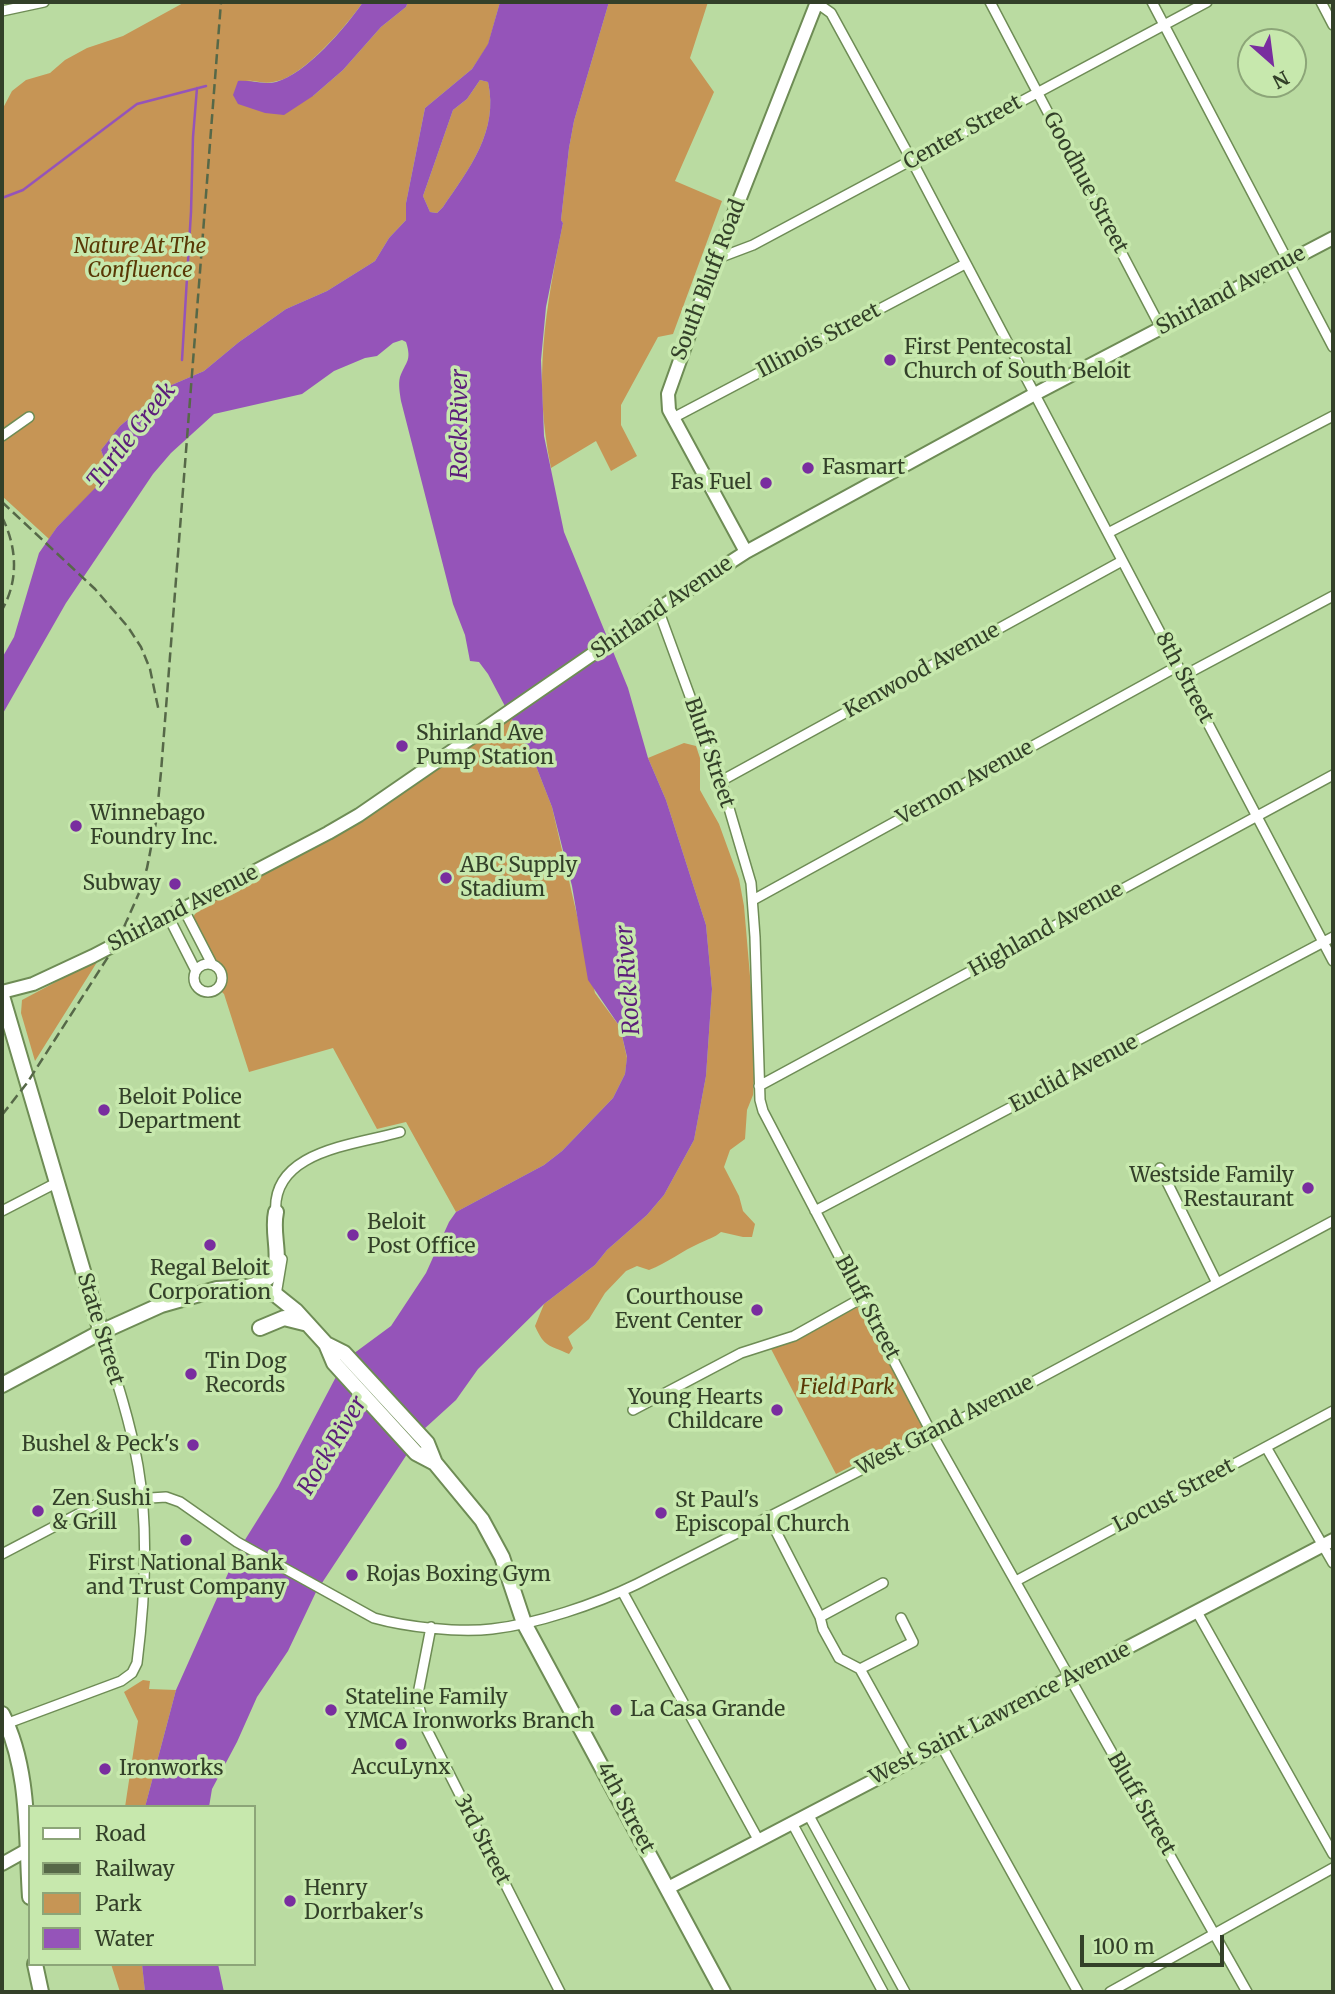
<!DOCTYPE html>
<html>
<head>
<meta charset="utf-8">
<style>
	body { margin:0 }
	#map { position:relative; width:1335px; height:1994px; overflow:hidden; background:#badba1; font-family:Merriweather,serif }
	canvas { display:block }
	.frame { position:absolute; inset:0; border:4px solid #334029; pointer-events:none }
	.legend { position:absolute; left:28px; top:1805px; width:228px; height:161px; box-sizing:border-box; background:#c7e8ad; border:2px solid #8ca578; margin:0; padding:9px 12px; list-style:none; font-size:21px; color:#334029 }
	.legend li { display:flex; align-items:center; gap:14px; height:35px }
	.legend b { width:35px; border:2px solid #8ca578 }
	.north { position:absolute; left:1237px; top:28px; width:70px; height:70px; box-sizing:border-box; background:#c7e8ad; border:2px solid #8ca578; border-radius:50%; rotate:152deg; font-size:19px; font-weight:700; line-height:28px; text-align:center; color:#334029 }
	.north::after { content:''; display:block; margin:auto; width:24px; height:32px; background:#792d9f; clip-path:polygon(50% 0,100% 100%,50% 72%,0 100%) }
	.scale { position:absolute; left:1080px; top:1935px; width:144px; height:32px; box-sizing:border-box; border:4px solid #334029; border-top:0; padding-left:9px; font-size:21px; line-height:24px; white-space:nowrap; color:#334029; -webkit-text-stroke:5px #c7e8ad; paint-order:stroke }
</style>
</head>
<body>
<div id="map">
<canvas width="1335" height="1994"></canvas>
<div class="frame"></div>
<ul class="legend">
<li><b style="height:9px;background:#fff"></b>Road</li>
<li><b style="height:9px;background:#566848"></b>Railway</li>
<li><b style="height:19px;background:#c69555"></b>Park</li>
<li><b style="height:19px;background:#9554b9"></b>Water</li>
</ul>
<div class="north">N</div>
<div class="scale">100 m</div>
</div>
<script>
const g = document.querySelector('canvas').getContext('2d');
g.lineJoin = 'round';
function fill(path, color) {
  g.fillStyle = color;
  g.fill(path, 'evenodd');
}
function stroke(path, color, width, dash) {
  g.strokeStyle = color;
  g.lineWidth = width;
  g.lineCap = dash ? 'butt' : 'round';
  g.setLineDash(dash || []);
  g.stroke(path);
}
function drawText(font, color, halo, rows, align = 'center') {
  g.font = font + ' Merriweather,serif';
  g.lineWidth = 7;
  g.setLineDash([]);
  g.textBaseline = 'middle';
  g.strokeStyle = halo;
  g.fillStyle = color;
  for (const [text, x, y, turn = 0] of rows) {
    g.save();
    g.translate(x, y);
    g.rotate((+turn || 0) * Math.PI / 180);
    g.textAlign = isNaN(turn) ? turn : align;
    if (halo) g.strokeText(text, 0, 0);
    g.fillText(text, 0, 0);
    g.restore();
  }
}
fill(new Path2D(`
	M 185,2 L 363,2 C 347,25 302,79 273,82 C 265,84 254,81 246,80 L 313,96 L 343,70 L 381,27 L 406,7 L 408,2 L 500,2 L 488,45 L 472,69 L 425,108 L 406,203 L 406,220 L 389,238 L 375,261 L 327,291 L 286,309 L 239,342 L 204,371 L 167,387 L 120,426 L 101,450 L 106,464 L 99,485 L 57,527 L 49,539 L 2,496 L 2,110 L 12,91 L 26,80 L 50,73 L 65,60 L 87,48 L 123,36 Z
	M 609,2 L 708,2 L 690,58 L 714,92 L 675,181 L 722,201 L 673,334 L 658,337 L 621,405 L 621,425 L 637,456 L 611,471 L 596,441 L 551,468 C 533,379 545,311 563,223 L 561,220 L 569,148 L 574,121 Z
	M 480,80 L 488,82 C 499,131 469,169 443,207 L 437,213 L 430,212 L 423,196 L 453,110 L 467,99 Z
	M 510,716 L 534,761 L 552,807 L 595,993 L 620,1027 L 627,1058 L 625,1074 L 613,1098 L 562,1151 L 544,1165 L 456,1212 L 406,1122 L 377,1129 L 333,1048 L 249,1072 L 224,994 L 221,991 L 226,982 L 226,971 L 209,952 L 193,917 L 200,907 L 333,837 Z
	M 684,743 L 696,746 L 700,758 L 700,790 L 719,824 L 739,879 L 744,906 L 753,1011 L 755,1061 L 753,1095 L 747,1110 L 745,1139 L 730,1150 L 724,1167 L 739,1196 L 743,1211 L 755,1224 L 752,1237 L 743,1237 L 721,1232 C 714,1238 708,1239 700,1243 C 682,1251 667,1263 649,1270 L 637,1266 L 626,1271 L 605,1293 L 589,1319 L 568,1337 L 573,1348 L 569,1354 C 549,1345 544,1347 535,1326 L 544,1304 L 595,1265 L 607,1250 L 647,1215 L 664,1195 L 694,1140 L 706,1076 L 712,989 L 706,925 L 666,800 L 648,758 Z
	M 99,959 L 35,1061 L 21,1013 L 22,1000 Z
	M 860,1306 L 924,1429 L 836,1474 L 770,1347 L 791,1342 Z
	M 143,1680 L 150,1681 L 149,1689 L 176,1690 L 145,1807 L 125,1807 L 138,1721 L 124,1692 Z
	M 111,1964 L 142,1964 L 145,1992 L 120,1992 Z`), '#c69555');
fill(new Path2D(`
	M 363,2 L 408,2 L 406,7 L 381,27 L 343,70 L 313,96 L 284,115 L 265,113 L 238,104 L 233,95 L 238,81 C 250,80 264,85 276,82 C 306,74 346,27 363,2 Z
	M 500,2 L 609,2 L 574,121 L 569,148 L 561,220 L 563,223 L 546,307 L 541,360 L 544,436 L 564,532 L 628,688 L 648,758 L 666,800 L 706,925 L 712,989 L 706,1076 L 694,1140 L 664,1195 L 647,1215 L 607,1250 L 595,1265 L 544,1304 L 478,1369 L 456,1400 L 423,1430 L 316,1592 L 288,1651 L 257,1697 L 237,1742 L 212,1789 L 209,1807 L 145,1807 L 176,1690 L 238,1551 L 278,1487 L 338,1373 L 353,1354 L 391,1326 L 426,1273 L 449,1222 L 456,1212 L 544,1165 L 562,1151 L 613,1098 L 625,1074 L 627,1057 L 620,1027 L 588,980 L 572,886 L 552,807 L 534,761 L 488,674 L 479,662 L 470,661 L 465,635 L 453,604 L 401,401 C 400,394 398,384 400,377 C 406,361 412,361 406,342 L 402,340 L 393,343 L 377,356 L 365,358 L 334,371 L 302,394 L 214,414 L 171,453 L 153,474 L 66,603 L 2,715 L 2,658 L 14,637 L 39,553 L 57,527 L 99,484 L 106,464 L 101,450 L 120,426 L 167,387 L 204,371 L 239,342 L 286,309 L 327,291 L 375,261 L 389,238 L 406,220 L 406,203 L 425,108 L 472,69 L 488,44 ZM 480,80 L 488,82 C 499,131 469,169 443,207 L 437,213 L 430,212 L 423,196 L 453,110 L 467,99 Z
	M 142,1964 L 218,1964 L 224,1992 L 145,1992 Z`), '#9554b9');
stroke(new Path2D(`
	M 2,198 L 23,190 L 137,104 L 206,86
	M 182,360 L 191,212 L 193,137 L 197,88`), '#9554b9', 2.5);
const street = new Path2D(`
	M 990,2 L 1161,328
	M 1152,2 L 1333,347
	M 1321,2 L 1333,25
	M 817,3 L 831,13 L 912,161 L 1333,961
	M 2,11 L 44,2
	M 716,259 L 753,245 L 1207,2
	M 673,418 L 965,264
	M 2,436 L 29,417
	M 1108,533 L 1333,416
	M 658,609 L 721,781 L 751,883 L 755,937 L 760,1100 L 763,1111 L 931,1432 L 1247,1992
	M 1183,676 L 1333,596
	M 721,781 L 1122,561
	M 753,900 L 1178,666
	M 183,908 L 212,964
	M 168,916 L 196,971
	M194 978a14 14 0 1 1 28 0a14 14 0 1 1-28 0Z
	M 759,1086 L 1333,775
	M 1160,1168 L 1217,1283
	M 2,1211 L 56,1183
	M 815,1211 L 1333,937
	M 276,1215 C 269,1150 356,1145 400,1132
	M 276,1295 L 282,1259
	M 633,1410 L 741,1353 L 794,1336 L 862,1298
	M 1266,1447 L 1333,1563
	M 768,1516 L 820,1617 L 823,1629 L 839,1658 L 860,1669 L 911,1761
	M 2,1554 L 103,1501 L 166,1497 L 180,1502 L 237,1542 L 374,1618 C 406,1627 459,1633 492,1629 C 537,1624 596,1604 637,1584 L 1016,1391 L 1333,1221
	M 1016,1581 L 1333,1411
	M 622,1591 L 759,1841
	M 1197,1612 L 1333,1854
	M 820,1617 L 883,1583
	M 431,1627 L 417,1699 L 423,1722 L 560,1992
	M 860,1669 L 913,1642 L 901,1618
	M 3,1725 L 121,1681 L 132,1673 L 137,1663 C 145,1599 149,1530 138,1466 C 130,1420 115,1375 101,1332
	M 941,1745 L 1078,1992
	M 808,1814 L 905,1992
	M 792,1823 L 883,1992
	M 1110,1992 L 1333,1868`);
const secondary = new Path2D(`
	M 746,552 L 669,410 L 668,394 L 716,259 L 817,2
	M 2,992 L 33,984 L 93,956 L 328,833 L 359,815 L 658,609 L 746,552 L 1033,395 L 1333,238
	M 2,1864 L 27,1850
	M 668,1888 L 1333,1540`);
const primary = new Path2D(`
	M 2,996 L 101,1332
	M 246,1287 C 295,1277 269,1244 276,1212
	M 260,1328 L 284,1318 L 308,1324
	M 326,1344 L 344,1353 L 427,1443 L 435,1463 L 482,1520 L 502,1557 L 524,1623 L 723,1992
	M 2,1385 L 101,1332 L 161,1305 L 217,1289 L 252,1287 L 276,1295 L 296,1311 L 326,1344 L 334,1363 L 416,1453 L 435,1463
	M 2,1714 C 30,1768 26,1837 30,1897
	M 35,1964 L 41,1992`);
stroke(street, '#6e8c55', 12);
stroke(secondary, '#6e8c55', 16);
stroke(primary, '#6e8c55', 18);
stroke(street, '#fff', 9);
stroke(secondary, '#fff', 12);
stroke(primary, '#fff', 14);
stroke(new Path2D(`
	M 2,502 L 95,589 L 128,627 L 141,647 L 150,669 L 159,712
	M 2,517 C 17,547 19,580 2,610
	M 2,1115 L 27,1083 L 117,943 L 139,893 L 147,868 L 156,822 L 161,772 L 221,2`), '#566848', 2.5, [10, 5]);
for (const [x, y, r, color] of [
	[890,360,7,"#792d9f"],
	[808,468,7,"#792d9f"],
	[766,483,7,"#792d9f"],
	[402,746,7,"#792d9f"],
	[76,826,7,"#792d9f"],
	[446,878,7,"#792d9f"],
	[175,884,7,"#792d9f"],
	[104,1110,7,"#792d9f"],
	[1308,1188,7,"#792d9f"],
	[353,1235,7,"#792d9f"],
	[210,1245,7,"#792d9f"],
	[757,1310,7,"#792d9f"],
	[191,1374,7,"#792d9f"],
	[777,1410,7,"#792d9f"],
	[193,1445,7,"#792d9f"],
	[38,1511,7,"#792d9f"],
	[661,1513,7,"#792d9f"],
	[186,1540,7,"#792d9f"],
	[352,1575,7,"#792d9f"],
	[331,1710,7,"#792d9f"],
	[616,1710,7,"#792d9f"],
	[401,1744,7,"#792d9f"],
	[105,1769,7,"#792d9f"],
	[290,1901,7,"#792d9f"]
]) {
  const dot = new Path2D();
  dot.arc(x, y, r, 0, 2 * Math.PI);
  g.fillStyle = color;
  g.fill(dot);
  stroke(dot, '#c7e8ad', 2.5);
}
drawText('21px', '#334029', '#c7e8ad', [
	["Center Street",963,133,-29],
	["Goodhue Street",1085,183,62],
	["South Bluff Road",709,280,-69],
	["Shirland Avenue",1231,291,-28],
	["Illinois Street",819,341,-28],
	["Shirland Avenue",662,608,-34],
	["Kenwood Avenue",922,671,-29],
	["8th Street",1184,678,62],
	["Bluff Street",709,753,71],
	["Vernon Avenue",965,783,-29],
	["Shirland Avenue",183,909,-27],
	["Highland Avenue",1046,930,-29],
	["Euclid Avenue",1074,1074,-28],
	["Bluff Street",867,1308,62],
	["State Street",100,1329,73],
	["West Grand Avenue",945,1426,-27],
	["Locust Street",1174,1496,-28],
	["West Saint Lawrence Avenue",1000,1714,-27],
	["Bluff Street",1141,1804,60],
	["4th Street",625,1808,62],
	["3rd Street",482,1840,63]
]);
drawText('italic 21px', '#593805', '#c7e8ad', [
	["Nature At The",140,247],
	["Confluence",140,271],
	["Field Park",847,1388]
]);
drawText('21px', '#334029', '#c7e8ad', [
	["First Pentecostal",904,348],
	["Church of South Beloit",904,372],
	["Fasmart",822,468],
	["Fas Fuel",752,483,"right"],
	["Shirland Ave",416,734],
	["Pump Station",416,758],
	["Winnebago",90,814],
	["Foundry Inc.",90,838],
	["ABC Supply",460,866],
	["Stadium",460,890],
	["Subway",161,884,"right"],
	["Beloit Police",118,1098],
	["Department",118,1122],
	["Westside Family",1294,1176,"right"],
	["Restaurant",1294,1200,"right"],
	["Beloit",367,1223],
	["Post Office",367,1247],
	["Regal Beloit",210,1269,"center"],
	["Corporation",210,1293,"center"],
	["Courthouse",743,1298,"right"],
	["Event Center",743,1322,"right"],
	["Tin Dog",205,1362],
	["Records",205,1386],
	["Young Hearts",763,1398,"right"],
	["Childcare",763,1422,"right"],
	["Bushel & Peck's",179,1445,"right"],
	["Zen Sushi",52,1499],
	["& Grill",52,1523],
	["St Paul's",675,1501],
	["Episcopal Church",675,1525],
	["First National Bank",186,1564,"center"],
	["and Trust Company",186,1588,"center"],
	["Rojas Boxing Gym",366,1575],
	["Stateline Family",345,1698],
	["YMCA Ironworks Branch",345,1722],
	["La Casa Grande",630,1710],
	["AccuLynx",401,1768,"center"],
	["Ironworks",119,1769],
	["Henry",304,1889],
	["Dorrbaker's",304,1913]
], 'left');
drawText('italic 23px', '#5b1d7a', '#c7e8ad', [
	["Rock River",460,424,-90],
	["Turtle Creek",132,436,-52],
	["Rock River",629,980,-94],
	["Rock River",333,1446,-59]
]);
</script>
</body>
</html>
